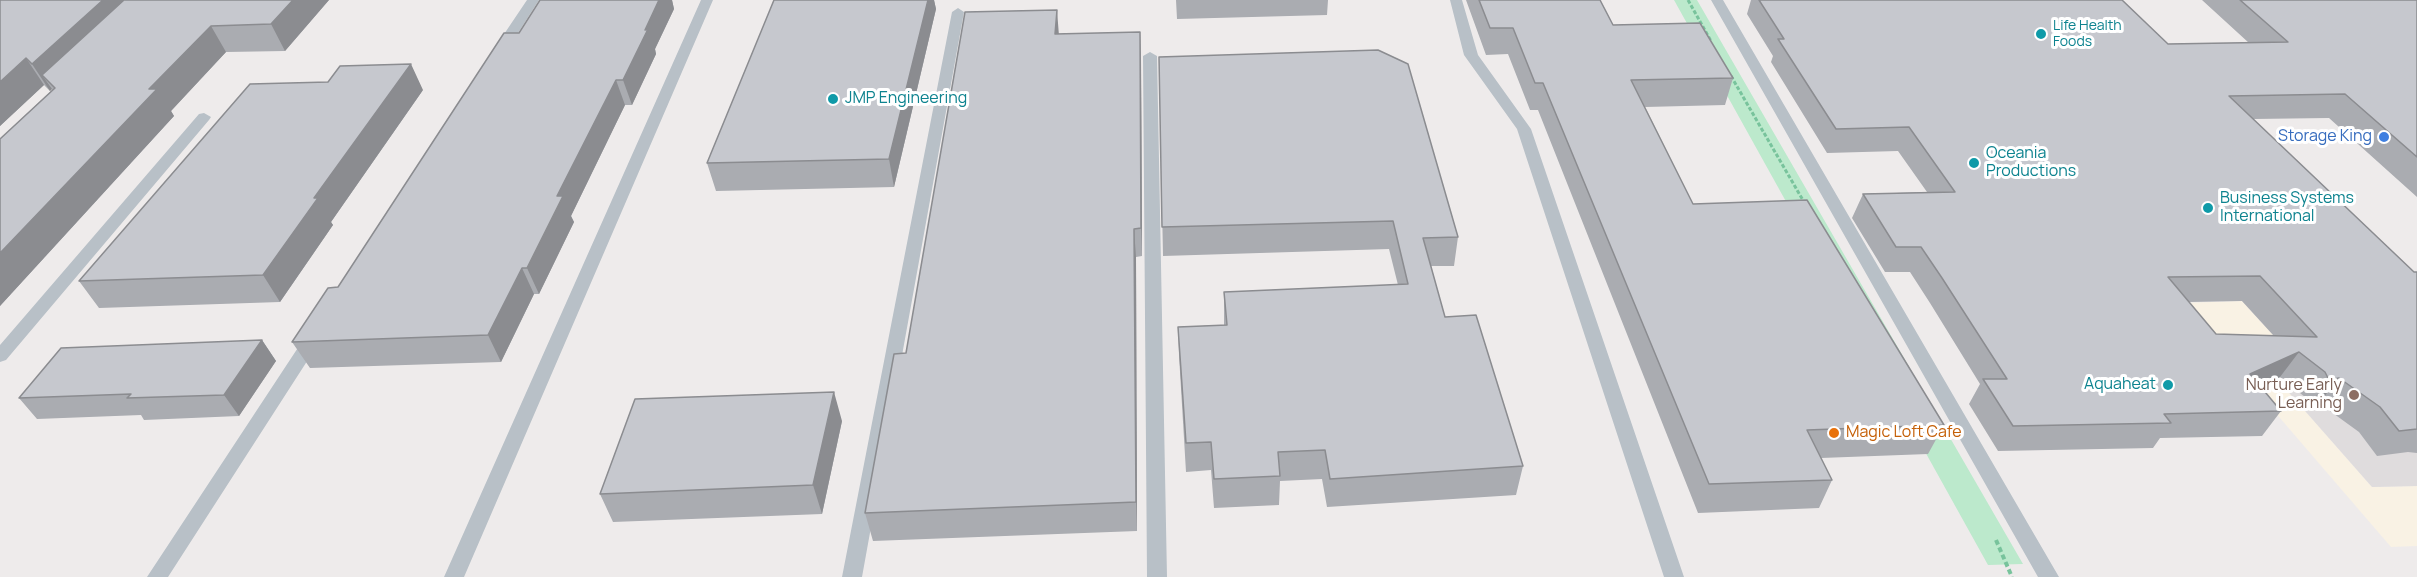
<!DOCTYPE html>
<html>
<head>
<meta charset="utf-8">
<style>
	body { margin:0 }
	canvas { display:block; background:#eeebeb }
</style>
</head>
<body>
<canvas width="2417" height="577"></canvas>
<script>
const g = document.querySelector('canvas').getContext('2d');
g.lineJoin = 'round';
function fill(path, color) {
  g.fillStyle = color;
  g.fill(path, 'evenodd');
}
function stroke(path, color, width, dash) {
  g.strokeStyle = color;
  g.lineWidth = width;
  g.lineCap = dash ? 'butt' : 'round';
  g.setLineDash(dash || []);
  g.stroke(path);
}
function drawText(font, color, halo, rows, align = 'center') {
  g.font = font + ' Manrope,sans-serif';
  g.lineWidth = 6;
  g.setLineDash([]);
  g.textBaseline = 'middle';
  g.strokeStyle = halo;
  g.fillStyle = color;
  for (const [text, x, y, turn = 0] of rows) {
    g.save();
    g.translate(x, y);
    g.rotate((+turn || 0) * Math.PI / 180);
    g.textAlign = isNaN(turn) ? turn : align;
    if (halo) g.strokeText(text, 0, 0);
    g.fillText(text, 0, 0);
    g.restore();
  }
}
fill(new Path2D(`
	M 2242,301 L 2274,336 L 2219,338 L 2284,387 L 2372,487 L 2417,486 L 2417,546 L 2391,547 L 2181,303 Z`), '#f9f2e4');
fill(new Path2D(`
	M 2364,298 L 2417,438 L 2417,486 L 2372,487 L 2284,387 L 2261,388 L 2218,338 L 2274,336 L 2242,301 Z`), '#dfdcdd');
fill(new Path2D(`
	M 1674,0 L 1697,0 L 2023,564 L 1988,565 Z`), '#bce9cc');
stroke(new Path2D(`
	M 1688,0 L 1711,41
	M 1731,76 L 1804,202`), '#78c39c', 3, [4, 2]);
stroke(new Path2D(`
	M 1996,540 L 2012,577`), '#78c39c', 4, [5, 3]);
fill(new Path2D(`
	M 527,0 L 539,0 L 504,55 L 494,55 L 492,52 Z
	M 701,0 L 713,0 L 464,577 L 444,577 Z
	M 1450,0 L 1462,0 L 1478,55 L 1531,129 L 1684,577 L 1664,577 L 1517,129 L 1464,55 Z
	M 1711,0 L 1723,0 L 2059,577 L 2038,577 Z
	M 958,8 L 964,12 L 862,577 L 842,577 L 952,12 Z
	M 1150,52 L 1157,56 L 1167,577 L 1147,577 L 1143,56 Z
	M 204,113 L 211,117 L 209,120 L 6,360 L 0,362 L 0,345 L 199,114 Z
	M 313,332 L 319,334 L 322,338 L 168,577 L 147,577 L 307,334 Z`), '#b8c0c7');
fill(new Path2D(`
	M 0,0 L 329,0 L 285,51 L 226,52 L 171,111 L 174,116 L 0,306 L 0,139 L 52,90 L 52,89 L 50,91 L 44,85 L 0,126 Z
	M 540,0 L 672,0 L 674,9 L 655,49 L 656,54 L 632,105 L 625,105 L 571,216 L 574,222 L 539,294 L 534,294 L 501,362 L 310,368 L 292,342 L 338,287 L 519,33 Z
	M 774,0 L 934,0 L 936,9 L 894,187 L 716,191 L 707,163 Z
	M 1176,0 L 1328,0 L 1327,15 L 1177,19 Z
	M 1466,0 L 1600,0 L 1613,25 L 1733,78 L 1725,105 L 1645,107 L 1693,204 L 1944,425 L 1928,454 L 1821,458 L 1832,480 L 1819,508 L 1698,513 L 1538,110 L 1530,110 L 1508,54 L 1486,55 Z
	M 1751,0 L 2122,0 L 2168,44 L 2249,43 L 2202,0 L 2417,0 L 2417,197 L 2329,118 L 2253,119 L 2414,272 L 2417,272 L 2417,453 L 2408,452 L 2377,456 L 2359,432 L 2319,403 L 2309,405 L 2305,397 L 2280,377 L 2260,386 L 2281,411 L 2262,436 L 2160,438 L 2153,448 L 1998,451 L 1969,404 L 1980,384 L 1930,303 L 1910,272 L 1885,272 L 1852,218 L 1863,194 L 1927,192 L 1898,151 L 1827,153 L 1771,62 L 1773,56 L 1747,14 ZM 2242,301 L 2274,336 L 2216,334 L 2189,302 Z
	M 1059,34 L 1141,58 L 1142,256 L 1136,257 L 1137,531 L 873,541 L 865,513 Z
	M 1159,57 L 1458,237 L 1454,266 L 1431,266 L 1445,317 L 1523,466 L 1516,495 L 1327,507 L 1322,479 L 1280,481 L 1279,505 L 1214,508 L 1211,470 L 1186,472 L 1179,355 L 1178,327 L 1224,325 L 1224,292 L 1398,285 L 1389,249 L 1163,256 Z
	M 423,90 L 331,222 L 333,225 L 280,302 L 99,308 L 79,281 Z
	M 262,340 L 276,361 L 239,416 L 144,420 L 141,415 L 37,419 L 19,398 Z
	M 842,421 L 822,514 L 613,522 L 600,494 Z`), '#aaacb1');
fill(new Path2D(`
	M 103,0 L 147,0 L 42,75 L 52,89 L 50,91 L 32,64 Z
	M 293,0 L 329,0 L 285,51 L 271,24 Z
	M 659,0 L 672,0 L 674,9 L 655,49 L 656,54 L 632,105 L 623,80 L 645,30 Z
	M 928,0 L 934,0 L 936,9 L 894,187 L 889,159 Z
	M 1057,10 L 1059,36 L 1055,34 Z
	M 211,26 L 226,52 L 171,111 L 174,116 L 0,306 L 0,253 L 149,89 Z
	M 1140,32 L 1141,58 L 1142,256 L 1141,228 Z
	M 26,58 L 44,85 L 0,126 L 0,82 Z
	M 411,64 L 423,90 L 331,222 L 333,225 L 280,302 L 263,275 L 314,198 Z
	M 616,80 L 625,105 L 571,216 L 574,222 L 539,294 L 527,268 L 557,196 Z
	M 1134,229 L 1136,257 L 1137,531 L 1136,502 Z
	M 522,268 L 534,294 L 501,362 L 488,335 Z
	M 262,340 L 276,361 L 239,416 L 224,395 Z
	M 2299,352 L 2280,377 L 2231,399 L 2250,374 Z
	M 2339,378 L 2319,403 L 2309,405 L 2329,380 Z
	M 834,392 L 842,421 L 822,514 L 813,485 Z`), '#8b8c90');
const building = new Path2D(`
	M 0,0 L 103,0 L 32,64 L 26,58 L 0,82 Z
	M 124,0 L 293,0 L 271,24 L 211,26 L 149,89 L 157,89 L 0,253 L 0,139 L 55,88 L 42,75 Z
	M 540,0 L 659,0 L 645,30 L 648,29 L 623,80 L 616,80 L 557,196 L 563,196 L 527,268 L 522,268 L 488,335 L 292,342 L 328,288 L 338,287 L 504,33 L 519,33 Z
	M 774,0 L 928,0 L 889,159 L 707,163 Z
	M 1479,0 L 1600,0 L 1613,25 L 1700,23 L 1733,78 L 1631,80 L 1693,204 L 1807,200 L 1944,425 L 1807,430 L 1832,480 L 1709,484 L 1543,83 L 1535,83 L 1513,28 L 1490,28 Z
	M 1759,0 L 2122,0 L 2168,44 L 2288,42 L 2240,0 L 2417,0 L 2417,157 L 2345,94 L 2229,96 L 2414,272 L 2417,272 L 2417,429 L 2399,431 L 2380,407 L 2339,378 L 2329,380 L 2325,372 L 2299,352 L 2250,374 L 2281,411 L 2164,414 L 2171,423 L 2013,426 L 1983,379 L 2007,379 L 1942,278 L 1921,247 L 1896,247 L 1863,194 L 1955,192 L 1909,127 L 1836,129 L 1778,39 L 1784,39 ZM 2260,276 L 2317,337 L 2216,334 L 2168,277 Z
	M 1057,10 L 1055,34 L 1140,32 L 1141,228 L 1134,229 L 1136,502 L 865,513 L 894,354 L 906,353 L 965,12 Z
	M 1378,50 L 1408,64 L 1458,237 L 1423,238 L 1445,317 L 1476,315 L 1523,466 L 1330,479 L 1325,450 L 1278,452 L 1280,476 L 1214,479 L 1211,442 L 1186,443 L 1178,327 L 1227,325 L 1224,292 L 1408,284 L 1393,221 L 1162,227 L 1159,57 Z
	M 411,64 L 314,198 L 318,198 L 263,275 L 79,281 L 250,84 L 328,82 L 340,66 Z
	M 262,340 L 224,395 L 127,398 L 131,394 L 19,398 L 61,348 Z
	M 834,392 L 813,485 L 600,494 L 635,399 Z`);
fill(building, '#c6c8ce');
stroke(building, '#8b8c90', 1.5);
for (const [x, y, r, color] of [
	[2041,34,6,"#0f9aa8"],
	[833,99,6,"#0f9aa8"],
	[2384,137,6,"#3f7fe0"],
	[1974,163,6,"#0f9aa8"],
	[2208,208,6,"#0f9aa8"],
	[2168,385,6,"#0f9aa8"],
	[2354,395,6,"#8d6e63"],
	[1834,433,6,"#e8710a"]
]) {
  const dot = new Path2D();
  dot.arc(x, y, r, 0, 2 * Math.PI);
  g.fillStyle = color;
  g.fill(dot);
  stroke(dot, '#fff', 2);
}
drawText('14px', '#0d838f', '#fff', [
	["Life Health",2053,26],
	["Foods",2053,42]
], 'left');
drawText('16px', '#0d838f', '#fff', [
	["JMP Engineering",845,99],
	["Oceania",1986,154],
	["Productions",1986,172],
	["Business Systems",2220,199],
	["International",2220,217],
	["Aquaheat",2156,385,"right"]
], 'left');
drawText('16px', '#366cbe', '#fff', [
	["Storage King",2372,137]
], 'right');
drawText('16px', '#785e54', '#fff', [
	["Nurture Early",2342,386],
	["Learning",2342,404]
], 'right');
drawText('16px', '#c56008', '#fff', [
	["Magic Loft Cafe",1846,433]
], 'left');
</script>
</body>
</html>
